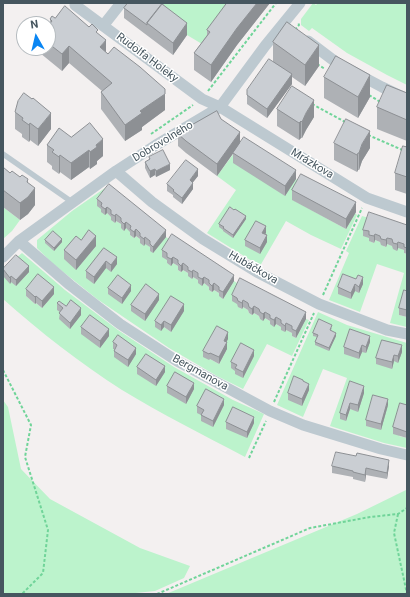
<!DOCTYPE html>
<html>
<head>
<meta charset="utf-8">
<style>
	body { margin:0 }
	#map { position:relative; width:410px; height:597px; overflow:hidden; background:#f3f0f0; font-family:Roboto,sans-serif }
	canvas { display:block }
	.frame { position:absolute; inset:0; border:4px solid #46565f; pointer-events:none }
	.north { position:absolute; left:16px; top:16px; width:40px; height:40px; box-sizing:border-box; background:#fff; border:1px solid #b5bbbf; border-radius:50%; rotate:352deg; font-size:11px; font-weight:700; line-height:16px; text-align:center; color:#46565f }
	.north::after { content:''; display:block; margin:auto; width:14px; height:18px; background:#0a86f3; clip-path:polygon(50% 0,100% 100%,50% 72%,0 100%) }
</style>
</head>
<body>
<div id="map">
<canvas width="410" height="597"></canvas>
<div class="frame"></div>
<div class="north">N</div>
</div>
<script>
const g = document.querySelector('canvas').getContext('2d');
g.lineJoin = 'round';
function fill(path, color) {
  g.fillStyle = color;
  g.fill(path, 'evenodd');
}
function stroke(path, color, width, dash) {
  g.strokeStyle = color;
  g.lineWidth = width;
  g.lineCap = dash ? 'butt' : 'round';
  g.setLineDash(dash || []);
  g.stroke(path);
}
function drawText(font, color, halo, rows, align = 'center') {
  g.font = font + ' Roboto,sans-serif';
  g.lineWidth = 3;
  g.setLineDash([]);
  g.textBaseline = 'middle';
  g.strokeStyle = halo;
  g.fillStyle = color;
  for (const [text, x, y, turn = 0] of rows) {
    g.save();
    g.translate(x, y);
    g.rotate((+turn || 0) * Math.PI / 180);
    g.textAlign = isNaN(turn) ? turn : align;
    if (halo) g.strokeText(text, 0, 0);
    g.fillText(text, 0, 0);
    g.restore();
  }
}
fill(new Path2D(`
	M 164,3 L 240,3 L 207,47 L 187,35 L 158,11 Z
	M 313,3 L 316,5 L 318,3 L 407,3 L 407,85 L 387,75 L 347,53 L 312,28 L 309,31 L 301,25 L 301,19 Z
	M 240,145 L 285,195 L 296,179 L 301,183 L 293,200 L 346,229 L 355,213 L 357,215 L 341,249 L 311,235 L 286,221 L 260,266 L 207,233 L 236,190 L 217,176 Z
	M 105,188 L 109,191 L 107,213 L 111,217 L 115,223 L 116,221 L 121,224 L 124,230 L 126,228 L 131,232 L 130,235 L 134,238 L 136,236 L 150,247 L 166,237 L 172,241 L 167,260 L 167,263 L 171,265 L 173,263 L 178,266 L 178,270 L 181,272 L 183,270 L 188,273 L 192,279 L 193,277 L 198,280 L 202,285 L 204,283 L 209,287 L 209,290 L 212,292 L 214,290 L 219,293 L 223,299 L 234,281 L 240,285 L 237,304 L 241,309 L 243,307 L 248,310 L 249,313 L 252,315 L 254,313 L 259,316 L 260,319 L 263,320 L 265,318 L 270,321 L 274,326 L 276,324 L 281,327 L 281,330 L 286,330 L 292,333 L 292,336 L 296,338 L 306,319 L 309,320 L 292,356 L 267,344 L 243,389 L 217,376 L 169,348 L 97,299 L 52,263 L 37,248 L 37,240 L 72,211 ZM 171,303 L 171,332 L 164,327 ZM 217,333 L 227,349 L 219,364 L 210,359 Z
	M 3,207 L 20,220 L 12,231 L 3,239 Z
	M 362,216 L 369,218 L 370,241 L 374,243 L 375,240 L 380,242 L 385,247 L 387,244 L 404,250 L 404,253 L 407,254 L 407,297 L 399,315 L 407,317 L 407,327 L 390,323 L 404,273 L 377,264 L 360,312 L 329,300 L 349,253 L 346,251 Z
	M 22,253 L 65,290 L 118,330 L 174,367 L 233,400 L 264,414 L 245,457 C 204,435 161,414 122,390 C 80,363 40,332 3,299 L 3,269 ZM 54,294 L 42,308 L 36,303 L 35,304 L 26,296 Z
	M 318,312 L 347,325 L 407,343 L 407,411 L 399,436 L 407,438 L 407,448 L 384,443 L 330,426 L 347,378 L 323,369 L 303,417 L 277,405 ZM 350,388 L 358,411 L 350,409 L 346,421 Z
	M 3,400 L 8,407 L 21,469 L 50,499 L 140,548 L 190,566 L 184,578 L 155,591 L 126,594 L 3,594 Z
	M 407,487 L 407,594 L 166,594 L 357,514 L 406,490 Z`), '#bcf3cc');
stroke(new Path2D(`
	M 295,30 L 299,25 L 298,22
	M 317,64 L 325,69
	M 208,91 L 276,3
	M 369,95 L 382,103
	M 312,104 L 347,123
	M 151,134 L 193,105
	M 368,135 L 407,152
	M 323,295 L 362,208
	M 3,370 L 31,425 L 25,457 L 48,530 L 43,573 L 22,594
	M 274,402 L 314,313
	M 249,458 L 266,421
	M 398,514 L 394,533 L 407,594
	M 157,594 L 310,528 L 370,517 L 398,514 L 407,508`), '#70d499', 2, [3, 2]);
stroke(new Path2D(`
	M 3,154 L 72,202`), '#bdc9d0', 5.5);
stroke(new Path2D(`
	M 75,5 L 202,99 L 220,107 L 367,198 L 407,212
	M 103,26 L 121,3
	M 308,41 L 337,63 L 382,87 L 407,99
	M 116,171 L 152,202 L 203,239 L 257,272 L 319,304 L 387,330 L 407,334
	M 19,241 L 70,285 L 120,324 L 177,361 L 270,411 L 303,425 L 381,449 L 407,455
	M 3,257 L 19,241 L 116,171 L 156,145 L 220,107 L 265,46 L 300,3`), '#bdc9d0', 11);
fill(new Path2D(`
	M 128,3 L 164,3 L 163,4 L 187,35 L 173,55 L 124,18 L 124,8 Z
	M 227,3 L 270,3 L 237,45 L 211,82 L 194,70 L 194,53 L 207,35 L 207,30 Z
	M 55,18 L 98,34 L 106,52 L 108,54 L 165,89 L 165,110 L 142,127 L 142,130 L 125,141 L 101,109 L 101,92 L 102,91 L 69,63 L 62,71 L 40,53 L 40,48 L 48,48 L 48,26 L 50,24 L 50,19 Z
	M 273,42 L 319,66 L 305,86 L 292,77 L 292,84 L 267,118 L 247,104 L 247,90 L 273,61 Z
	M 324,77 L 370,97 L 358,118 L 324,98 Z
	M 407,93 L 407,141 L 377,129 L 377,107 Z
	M 277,109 L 314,117 L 306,130 L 302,138 L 301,138 L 299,140 L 277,126 Z
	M 15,112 L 51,129 L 38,146 L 30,140 L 29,142 L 22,137 L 22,134 L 15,129 Z
	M 221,119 L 240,143 L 296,179 L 285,196 L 233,163 L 233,153 L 217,176 L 186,153 L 178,146 L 178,134 Z
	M 71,137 L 103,156 L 97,161 L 97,164 L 90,169 L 89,167 L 71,180 L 60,172 L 59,174 L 52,169 L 52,166 L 47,162 L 47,145 Z
	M 334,143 L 370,148 L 362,161 L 359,170 L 358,170 L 357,172 L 334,160 Z
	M 407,147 L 407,194 L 395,190 L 395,173 Z
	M 149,157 L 170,170 L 156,177 L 155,175 L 150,178 L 145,168 L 145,162 L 149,160 Z
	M 3,164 L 4,168 L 10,173 L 28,183 L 35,205 L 28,214 L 20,220 L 3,207 Z
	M 198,176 L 193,182 L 193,189 L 182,204 L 173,197 L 173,195 L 167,191 L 167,184 Z
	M 292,190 L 356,212 L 346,229 L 292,200 Z
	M 97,199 L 166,237 L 153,253 L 150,251 L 150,247 L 145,244 L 144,246 L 140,243 L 140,239 L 136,236 L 134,238 L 130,235 L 130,232 L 126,228 L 124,231 L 121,228 L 121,224 L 116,221 L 115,223 L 111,220 L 111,217 L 107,213 L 105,215 L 101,212 L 101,209 L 97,206 Z
	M 246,219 L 233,238 L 223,231 L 223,230 L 219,227 L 219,224 Z
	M 407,225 L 407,254 L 404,253 L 404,250 L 398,248 L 397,251 L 393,249 L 392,246 L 387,244 L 386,247 L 381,245 L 380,242 L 375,240 L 374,243 L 369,241 L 369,238 L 363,236 L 363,230 Z
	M 266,233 L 265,234 L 267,242 L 260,254 L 245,246 L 245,240 Z
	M 45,240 L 62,242 L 54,251 L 45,243 Z
	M 81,240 L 96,246 L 76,270 L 64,259 L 64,250 Z
	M 104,248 L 117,264 L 111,272 L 106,268 L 94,284 L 86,278 L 86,271 Z
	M 162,250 L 234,281 L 223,299 L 219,296 L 219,293 L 214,290 L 212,292 L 209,290 L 209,287 L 204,283 L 202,286 L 198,283 L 198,280 L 193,277 L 192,279 L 188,276 L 188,273 L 183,270 L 181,272 L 178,270 L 178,266 L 173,263 L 171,266 L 167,263 L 167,260 L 162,257 Z
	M 3,269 L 29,272 L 16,286 L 11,282 L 10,284 L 3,276 Z
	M 356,279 L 363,284 L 359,293 L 355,291 L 351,299 L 338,294 L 338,287 Z
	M 108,288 L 131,291 L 122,304 L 108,294 Z
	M 26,289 L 54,294 L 42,308 L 36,303 L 35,304 L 26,296 Z
	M 407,291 L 407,317 L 399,315 L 399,308 L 402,299 Z
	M 232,295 L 306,319 L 296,338 L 292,336 L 292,333 L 286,330 L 285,332 L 281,330 L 281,327 L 276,324 L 274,327 L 270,324 L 270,321 L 265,318 L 263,321 L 260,319 L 259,316 L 254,313 L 252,315 L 249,313 L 248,310 L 243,307 L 242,309 L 238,307 L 237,304 L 232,301 Z
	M 159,300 L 145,321 L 131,311 L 131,305 Z
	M 57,303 L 66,306 L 81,315 L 70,329 L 59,319 L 60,312 L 57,310 Z
	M 184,311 L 171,332 L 164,327 L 161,331 L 155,327 L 155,321 Z
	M 81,327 L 109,336 L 100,348 L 81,334 Z
	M 332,328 L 331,330 L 336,336 L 329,351 L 315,345 L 315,342 L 317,337 L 313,336 L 313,333 Z
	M 228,339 L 226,342 L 227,349 L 219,364 L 210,359 L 209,360 L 203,357 L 203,351 Z
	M 113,342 L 136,354 L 128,367 L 114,357 L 114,349 L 113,349 Z
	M 370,342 L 366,353 L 362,352 L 359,359 L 344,354 L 344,347 Z
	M 402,352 L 398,363 L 394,361 L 392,369 L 376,364 L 376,358 Z
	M 254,356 L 243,378 L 235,374 L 235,371 L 231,368 L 231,362 Z
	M 137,367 L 165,372 L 156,386 L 137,374 Z
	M 303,381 L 309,390 L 302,406 L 288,400 L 288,393 Z
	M 167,386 L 194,389 L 186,404 L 167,393 Z
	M 364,386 L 364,393 L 358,412 L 350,409 L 346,421 L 340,419 L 340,413 Z
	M 224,405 L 213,427 L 201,421 L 201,415 L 197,413 L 197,406 Z
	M 388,405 L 381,430 L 366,426 L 366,420 Z
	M 407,405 L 407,438 L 393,434 L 393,427 Z
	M 226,422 L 254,423 L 247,438 L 226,429 Z
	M 332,466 L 389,466 L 387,479 L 366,475 L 365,482 L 353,479 L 353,477 L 332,473 Z`), '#aeb1b5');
fill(new Path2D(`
	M 257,3 L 270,3 L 237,45 L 211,82 L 211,65 L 237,28 Z
	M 187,23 L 187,35 L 173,55 L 173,43 Z
	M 106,40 L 106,57 L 100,47 Z
	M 319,45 L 319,66 L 305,86 L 305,65 Z
	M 69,46 L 69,63 L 62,71 L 62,54 Z
	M 292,74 L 292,84 L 267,118 L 267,109 Z
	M 370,75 L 370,97 L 358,118 L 358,97 Z
	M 165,94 L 165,110 L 142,127 L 142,130 L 125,141 L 125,125 L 140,111 Z
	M 314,100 L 314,117 L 306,130 L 302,138 L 302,122 L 306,113 Z
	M 51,113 L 51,129 L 38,146 L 38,129 Z
	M 301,121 L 301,138 L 299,140 L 299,123 Z
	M 30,123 L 30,140 L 29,142 L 29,125 Z
	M 370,131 L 370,148 L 362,161 L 359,170 L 359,153 L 362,144 Z
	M 240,132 L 240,144 L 217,176 L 217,164 Z
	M 103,139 L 103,156 L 97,161 L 97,164 L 90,169 L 90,152 L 96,145 Z
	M 89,150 L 89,167 L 71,180 L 71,163 Z
	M 358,153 L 358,170 L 357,172 L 357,155 Z
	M 60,155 L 60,172 L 59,174 L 59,157 Z
	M 170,164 L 170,170 L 156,177 L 156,171 Z
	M 155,169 L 155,175 L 150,178 L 150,171 Z
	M 198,169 L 198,176 L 190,186 L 190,180 Z
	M 296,170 L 296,179 L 285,196 L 285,186 Z
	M 28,179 L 28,196 L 35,188 L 35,205 L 28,214 L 20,220 L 20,203 Z
	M 193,183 L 193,189 L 182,204 L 182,198 Z
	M 356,202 L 356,212 L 346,229 L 346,219 Z
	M 107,207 L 107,213 L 105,215 L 105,209 Z
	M 116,214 L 116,221 L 115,223 L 115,216 Z
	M 246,216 L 246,219 L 233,238 L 233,235 Z
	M 126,222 L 126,228 L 124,231 L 124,224 Z
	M 266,226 L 266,233 L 262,239 L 262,233 Z
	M 136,229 L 136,236 L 134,238 L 134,232 Z
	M 166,230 L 166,237 L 153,253 L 153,247 Z
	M 375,234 L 375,240 L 374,243 L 374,236 Z
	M 267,235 L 267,242 L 260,254 L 260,248 Z
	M 96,236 L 96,246 L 76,270 L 76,260 Z
	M 145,237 L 145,244 L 144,246 L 144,239 Z
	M 387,238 L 387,244 L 386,247 L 386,240 Z
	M 62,239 L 62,242 L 54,251 L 54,248 Z
	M 398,242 L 398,248 L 397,251 L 397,244 Z
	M 117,257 L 117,264 L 111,272 L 111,265 Z
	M 173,257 L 173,263 L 171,266 L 171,259 Z
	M 106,261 L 106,268 L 94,284 L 94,277 Z
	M 183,263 L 183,270 L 181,272 L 181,266 Z
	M 29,266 L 29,272 L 16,286 L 16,280 Z
	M 193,270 L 193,277 L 192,279 L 192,272 Z
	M 234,275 L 234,281 L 223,299 L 223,292 Z
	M 11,276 L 11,282 L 10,284 L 10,278 Z
	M 204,277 L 204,283 L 202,286 L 202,279 Z
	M 363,277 L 363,284 L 359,293 L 359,287 Z
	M 214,283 L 214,290 L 212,292 L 212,286 Z
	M 355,284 L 355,291 L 351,299 L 351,293 Z
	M 131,285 L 131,291 L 122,304 L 122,298 Z
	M 54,287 L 54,294 L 42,308 L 42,301 Z
	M 159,294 L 159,300 L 145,321 L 145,314 Z
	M 36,296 L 36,303 L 35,304 L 35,297 Z
	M 243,300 L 243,307 L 242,309 L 242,303 Z
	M 184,304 L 184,311 L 171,332 L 171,325 Z
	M 254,306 L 254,313 L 252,315 L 252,309 Z
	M 81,308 L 81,315 L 70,329 L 70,323 Z
	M 265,312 L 265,318 L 263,321 L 263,314 Z
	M 306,312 L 306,319 L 296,338 L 296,331 Z
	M 276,317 L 276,324 L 274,327 L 274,320 Z
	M 164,321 L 164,327 L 161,331 L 161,325 Z
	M 286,323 L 286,330 L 285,332 L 285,326 Z
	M 109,329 L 109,336 L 100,348 L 100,341 Z
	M 228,332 L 228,339 L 224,347 L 224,341 Z
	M 336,333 L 336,336 L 329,351 L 329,348 Z
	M 370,336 L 370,342 L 366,353 L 366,347 Z
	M 227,342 L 227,349 L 219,364 L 219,357 Z
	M 362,345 L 362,352 L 359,359 L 359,353 Z
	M 402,345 L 402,352 L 398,363 L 398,356 Z
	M 136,348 L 136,354 L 128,367 L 128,360 Z
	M 254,350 L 254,356 L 243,378 L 243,372 Z
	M 394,355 L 394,361 L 392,369 L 392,362 Z
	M 165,366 L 165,372 L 156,386 L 156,380 Z
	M 194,383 L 194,389 L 186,404 L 186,397 Z
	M 309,384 L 309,390 L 302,406 L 302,399 Z
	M 364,386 L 364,393 L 358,412 L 358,405 Z
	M 224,399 L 224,405 L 213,427 L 213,421 Z
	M 388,399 L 388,405 L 381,430 L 381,424 Z
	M 350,403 L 350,409 L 346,421 L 346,415 Z
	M 254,417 L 254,423 L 247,438 L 247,432 Z
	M 389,460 L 389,466 L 387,479 L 387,473 Z
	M 366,468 L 366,475 L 365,482 L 365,475 Z`), '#8d9094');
const building = new Path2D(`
	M 128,3 L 161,3 L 162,4 L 147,23 L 147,25 L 124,8 Z
	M 227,3 L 257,3 L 237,28 L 211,65 L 194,53 L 210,32 L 207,30 Z
	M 162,4 L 187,23 L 173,43 L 147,23 Z
	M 65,6 L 89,27 L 92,24 L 98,30 L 96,32 L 106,40 L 100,47 L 108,54 L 114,47 L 140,67 L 165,89 L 165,94 L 140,111 L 142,113 L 125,125 L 101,92 L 112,83 L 69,46 L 62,54 L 48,43 L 48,26 L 52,21 L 50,19 L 52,16 L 55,18 Z
	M 287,22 L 319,45 L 305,65 L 273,42 Z
	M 336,56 L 370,75 L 358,97 L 324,77 Z
	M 269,59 L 292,74 L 267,109 L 247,95 L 247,90 Z
	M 387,85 L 407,93 L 407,120 L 377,107 Z
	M 292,86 L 314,100 L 306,113 L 302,122 L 301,121 L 299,123 L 277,109 Z
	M 24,93 L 32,99 L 33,98 L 51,113 L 38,129 L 30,123 L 29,125 L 22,120 L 23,118 L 15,112 L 18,101 Z
	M 217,111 L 221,119 L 240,132 L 217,164 L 186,141 L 178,134 L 187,129 L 187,128 Z
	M 346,119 L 370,131 L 362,144 L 359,153 L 358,153 L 357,155 L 334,143 Z
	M 90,123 L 103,139 L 96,145 L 97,147 L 90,152 L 89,150 L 71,163 L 60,155 L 59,157 L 52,152 L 54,150 L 47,145 L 59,128 L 71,137 Z
	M 244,137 L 296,170 L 285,186 L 233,153 Z
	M 403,146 L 407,147 L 407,177 L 395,173 Z
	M 163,150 L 170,164 L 156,171 L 155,169 L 150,171 L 145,162 L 150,159 L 149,157 Z
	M 186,160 L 198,169 L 190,180 L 193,183 L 182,198 L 173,191 L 174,190 L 167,184 Z
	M 3,167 L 10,173 L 12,171 L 20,177 L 22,175 L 28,179 L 27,182 L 35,188 L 28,197 L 20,203 L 3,190 Z
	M 301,174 L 356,202 L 346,219 L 292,190 Z
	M 109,184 L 166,230 L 153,247 L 150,244 L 150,241 L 145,237 L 144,239 L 140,236 L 140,233 L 136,229 L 134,232 L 130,229 L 131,226 L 126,222 L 124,224 L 121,221 L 121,218 L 116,214 L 115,216 L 111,214 L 111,210 L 107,207 L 105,209 L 101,206 L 102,203 L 97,199 Z
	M 230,207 L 234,210 L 235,209 L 246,216 L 233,235 L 223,228 L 224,227 L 219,224 Z
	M 369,212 L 407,225 L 407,248 L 404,247 L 404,244 L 398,242 L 397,244 L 393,243 L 392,239 L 387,238 L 386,240 L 381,239 L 380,236 L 375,234 L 374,236 L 369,235 L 369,231 L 363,230 Z
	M 256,221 L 266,226 L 262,233 L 267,235 L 260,248 L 245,240 Z
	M 89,230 L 96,236 L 76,260 L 64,250 L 76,236 L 81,240 Z
	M 53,231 L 62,239 L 54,248 L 45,240 Z
	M 172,234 L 234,275 L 223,292 L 219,290 L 219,287 L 214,283 L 212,286 L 209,283 L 209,280 L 204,277 L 202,279 L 198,277 L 198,273 L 193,270 L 192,272 L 188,270 L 188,267 L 183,263 L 181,266 L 178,263 L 178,260 L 173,257 L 171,259 L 167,257 L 167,253 L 162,250 Z
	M 104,248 L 117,257 L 111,265 L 106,261 L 94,277 L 86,271 Z
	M 16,255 L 29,266 L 16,280 L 11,276 L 10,278 L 3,269 Z
	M 38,274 L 54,287 L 42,301 L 36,296 L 35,297 L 26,289 Z
	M 343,274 L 356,279 L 358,275 L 363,277 L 359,287 L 355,284 L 351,293 L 338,287 Z
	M 118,275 L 131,285 L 122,298 L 108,288 Z
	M 240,278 L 306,312 L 296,331 L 292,329 L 292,326 L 286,323 L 285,326 L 281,323 L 281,320 L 276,317 L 274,320 L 270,318 L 270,315 L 265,312 L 263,314 L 260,312 L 259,309 L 254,306 L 252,309 L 249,307 L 248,303 L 243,300 L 242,303 L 238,301 L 237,298 L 232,295 Z
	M 146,284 L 159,294 L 145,314 L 131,305 Z
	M 404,290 L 407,291 L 407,310 L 399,308 Z
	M 171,296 L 184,304 L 171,325 L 164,321 L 161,325 L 155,321 Z
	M 71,300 L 81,308 L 70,323 L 59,313 L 63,308 L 57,303 L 59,301 L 66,306 Z
	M 90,315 L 109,329 L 100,341 L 81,327 Z
	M 319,319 L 332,325 L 330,330 L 336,333 L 329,348 L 315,342 L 318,335 L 313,333 Z
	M 217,326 L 228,332 L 224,341 L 227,342 L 219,357 L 210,353 L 209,354 L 203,351 Z
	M 350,329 L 370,336 L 366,347 L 362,345 L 359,353 L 344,347 Z
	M 118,335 L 136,348 L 128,360 L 114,351 L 117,345 L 113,342 Z
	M 382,340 L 402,345 L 398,356 L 394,355 L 392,362 L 376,358 Z
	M 241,343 L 254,350 L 243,372 L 235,368 L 237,365 L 231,362 Z
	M 146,354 L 165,366 L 156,380 L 137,367 Z
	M 175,372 L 194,383 L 186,397 L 167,386 Z
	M 294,376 L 303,380 L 303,381 L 309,384 L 302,399 L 288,393 Z
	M 350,381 L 364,386 L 358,405 L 350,403 L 346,415 L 340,413 Z
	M 206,389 L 224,399 L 213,421 L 201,415 L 204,410 L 197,406 Z
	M 373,395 L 388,399 L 381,424 L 366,420 Z
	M 400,403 L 407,405 L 407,432 L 393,427 Z
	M 233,407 L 254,417 L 247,432 L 226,422 Z
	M 336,452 L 356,456 L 357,453 L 389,460 L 387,473 L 366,468 L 365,475 L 353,472 L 353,471 L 332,466 Z`);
fill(building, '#caced3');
stroke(building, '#8d9094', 1);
drawText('11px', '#46565f', '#fff', [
	["Rudolfa Holeky",147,58,37],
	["Dobrovolného",163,142,-31],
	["Mrázkova",312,164,31],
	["Hubáčkova",253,268,30],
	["Bergmanova",200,373,29]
]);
</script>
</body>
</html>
